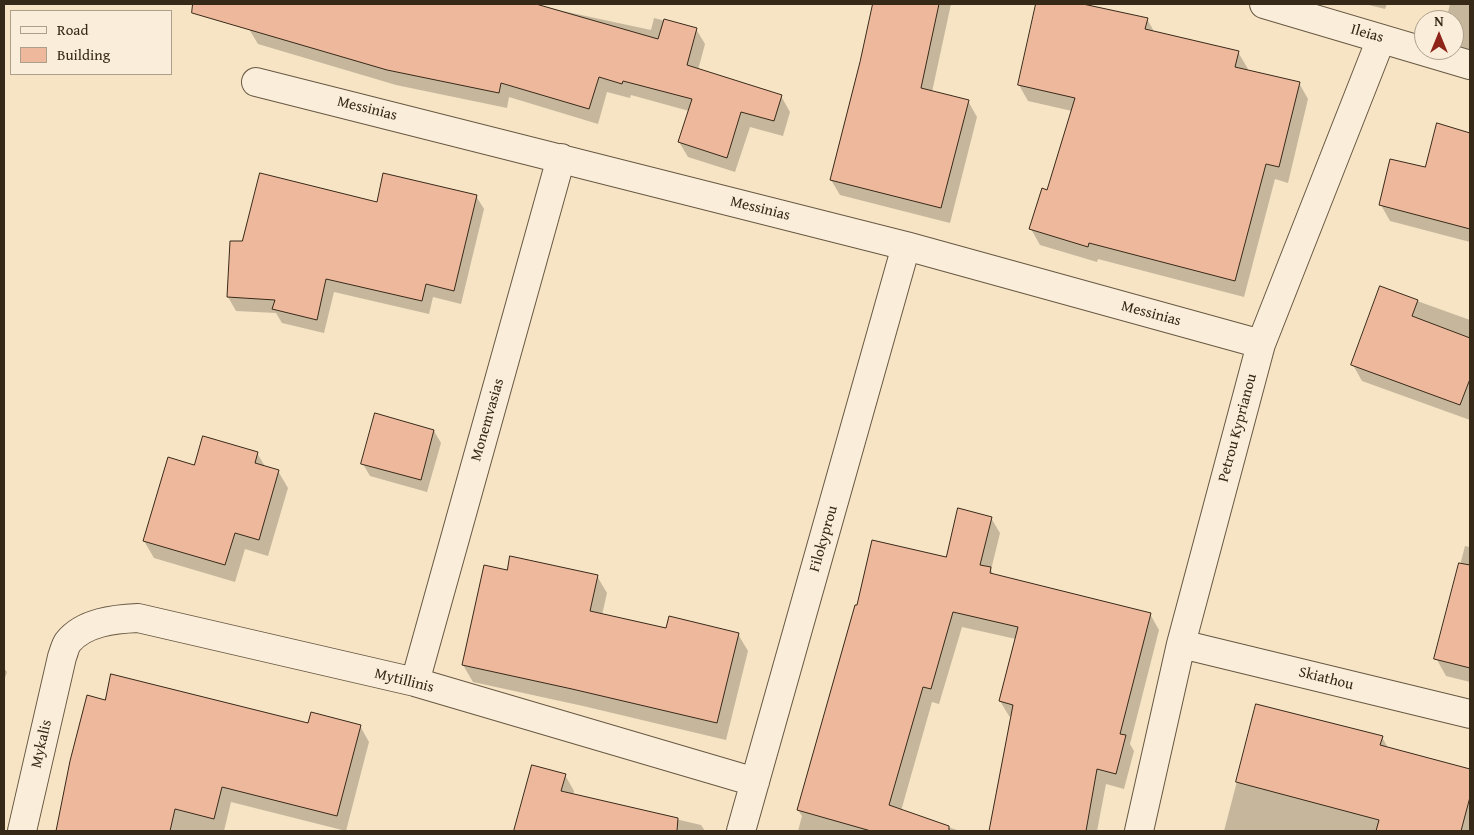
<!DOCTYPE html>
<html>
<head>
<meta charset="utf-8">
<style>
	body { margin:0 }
	#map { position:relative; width:1474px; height:835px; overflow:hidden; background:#f7e4c4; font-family:"Gentium Book Plus",serif }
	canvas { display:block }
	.frame { position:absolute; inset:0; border:5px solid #372918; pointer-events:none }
	.legend { position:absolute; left:10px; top:10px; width:162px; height:65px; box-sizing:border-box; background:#faedd9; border:1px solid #ac9f8c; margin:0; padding:6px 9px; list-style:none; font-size:15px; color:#372918 }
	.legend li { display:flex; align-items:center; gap:10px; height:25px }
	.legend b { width:25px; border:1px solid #ac9f8c }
	.north { position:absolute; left:1414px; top:10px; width:50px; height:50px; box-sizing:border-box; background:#faedd9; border:1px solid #ac9f8c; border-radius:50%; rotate:0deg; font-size:14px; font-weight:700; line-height:20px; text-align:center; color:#372918 }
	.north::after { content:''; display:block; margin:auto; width:18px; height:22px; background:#8f2418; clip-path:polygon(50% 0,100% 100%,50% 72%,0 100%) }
</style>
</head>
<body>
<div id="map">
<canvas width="1474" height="835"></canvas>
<div class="frame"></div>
<ul class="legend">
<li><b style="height:6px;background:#faedd9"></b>Road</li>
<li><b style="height:14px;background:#eeb89d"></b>Building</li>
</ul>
<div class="north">N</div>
</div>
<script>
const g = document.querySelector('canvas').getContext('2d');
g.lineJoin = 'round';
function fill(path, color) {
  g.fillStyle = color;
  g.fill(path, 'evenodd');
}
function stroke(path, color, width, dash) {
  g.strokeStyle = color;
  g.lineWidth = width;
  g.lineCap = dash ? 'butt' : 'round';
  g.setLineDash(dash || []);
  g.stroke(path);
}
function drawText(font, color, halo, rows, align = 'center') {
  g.font = font + ' "Gentium Book Plus",serif';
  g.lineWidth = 5;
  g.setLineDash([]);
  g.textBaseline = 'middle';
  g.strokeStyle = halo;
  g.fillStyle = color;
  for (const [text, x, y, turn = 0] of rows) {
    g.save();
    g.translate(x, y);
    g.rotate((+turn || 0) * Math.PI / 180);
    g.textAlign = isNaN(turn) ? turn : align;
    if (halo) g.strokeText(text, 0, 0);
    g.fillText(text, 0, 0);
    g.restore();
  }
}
fill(new Path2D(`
	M 257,4 L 419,4 L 442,9 L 443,4 L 530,4 L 651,30 L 654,18 L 696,29 L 705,44 L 698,70 L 781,96 L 790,112 L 783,136 L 750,127 L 735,172 L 688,157 L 679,142 L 689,111 L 631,95 L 630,98 L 607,92 L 598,124 L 509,97 L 507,108 L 396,85 L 258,44 L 249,29 Z
	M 874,4 L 951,4 L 932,92 L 968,101 L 977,117 L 950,223 L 840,195 L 831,180 L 861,62 Z
	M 1037,4 L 1078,4 L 1147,19 L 1155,33 L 1238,52 L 1248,69 L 1247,71 L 1299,83 L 1308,99 L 1288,183 L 1275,179 L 1244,297 L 1098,259 L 1097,262 L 1040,245 L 1031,229 L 1047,191 L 1072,111 L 1028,101 L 1019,85 Z
	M 1365,4 L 1387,4 L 1385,9 Z
	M 1450,4 L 1470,4 L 1470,55 L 1454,50 L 1454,20 L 1446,20 Z
	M 1438,125 L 1470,134 L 1470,242 L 1390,221 L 1381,205 L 1426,168 Z
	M 476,196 L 484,209 L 461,304 L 433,297 L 429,314 L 334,292 L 324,333 L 282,323 L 276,313 L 236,311 L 228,297 L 243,242 L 378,203 Z
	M 1381,288 L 1470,320 L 1470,420 L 1362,381 L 1353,365 Z
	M 434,431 L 441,443 L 427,492 L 370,476 L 363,464 Z
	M 257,453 L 266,468 L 278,471 L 288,488 L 268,556 L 245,549 L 235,582 L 154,558 L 144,541 Z
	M 991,518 L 1000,533 L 991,570 L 994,576 L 1150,614 L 1159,630 L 1130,744 L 1134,751 L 1124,789 L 1106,784 L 1097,831 L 990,831 L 1012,717 L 1009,716 L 1000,701 L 1016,639 L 962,627 L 939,704 L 932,702 L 901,811 L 960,831 L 798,831 L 802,816 L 798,810 L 947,559 Z
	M 1465,546 L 1470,547 L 1470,682 L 1446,676 L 1436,658 Z
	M 508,572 L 597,576 L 607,593 L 602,615 L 667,630 L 738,634 L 748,651 L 726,740 L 583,706 L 473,682 L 463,665 Z
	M 4,668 L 7,672 L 4,681 Z
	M 106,701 L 309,725 L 360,726 L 369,742 L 346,831 L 231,802 L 224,831 L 57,831 L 71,761 Z
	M 1257,705 L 1382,737 L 1388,748 L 1470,770 L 1470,831 L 1224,831 Z
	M 532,766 L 565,775 L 574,791 L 573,795 L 701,825 L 705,831 L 515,831 Z`), '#0003');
const building = new Path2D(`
	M 193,4 L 536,4 L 658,39 L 664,19 L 697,28 L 687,65 L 782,95 L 774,121 L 741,112 L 727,158 L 678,142 L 692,99 L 623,81 L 622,84 L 599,77 L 589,109 L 501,83 L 499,93 L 387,70 L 192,13 Z
	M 873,4 L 939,4 L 921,88 L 969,100 L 941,208 L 830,180 L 860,62 Z
	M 1036,4 L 1083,4 L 1148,18 L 1145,29 L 1239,51 L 1235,67 L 1300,82 L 1279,167 L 1266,164 L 1235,281 L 1089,243 L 1088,247 L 1029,229 L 1042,188 L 1047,190 L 1075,98 L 1018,85 Z
	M 1437,123 L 1470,133 L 1470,229 L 1379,205 L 1390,159 L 1425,167 Z
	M 260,173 L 377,202 L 383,173 L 477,195 L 454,291 L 426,284 L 422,301 L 326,279 L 317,320 L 272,309 L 275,300 L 227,297 L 230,241 L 242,241 Z
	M 1380,286 L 1418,300 L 1412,316 L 1470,338 L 1470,379 L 1460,405 L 1351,365 Z
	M 375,413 L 434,430 L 421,480 L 361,464 Z
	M 203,436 L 258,452 L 255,463 L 279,470 L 259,540 L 235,533 L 225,565 L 143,541 L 168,457 L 194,465 Z
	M 958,508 L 992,517 L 980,565 L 991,567 L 990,573 L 1151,613 L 1120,734 L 1126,735 L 1116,774 L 1097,769 L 1086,831 L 989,831 L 1013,705 L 999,701 L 1018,627 L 953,612 L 931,689 L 923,687 L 889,805 L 949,826 L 949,831 L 871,831 L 797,810 L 855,605 L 857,605 L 872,540 L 946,557 Z
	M 510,556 L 598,575 L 590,611 L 666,628 L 669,616 L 739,633 L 717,723 L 572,689 L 462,665 L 484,565 L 507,570 Z
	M 1459,563 L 1470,565 L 1470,668 L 1434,659 Z
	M 111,674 L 308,723 L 311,712 L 361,725 L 337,816 L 222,787 L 214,819 L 175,809 L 170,831 L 56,831 L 70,761 L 87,695 L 105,700 Z
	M 1256,704 L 1383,736 L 1380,745 L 1470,769 L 1470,797 L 1461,831 L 1376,831 L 1379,820 L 1236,782 Z
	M 532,765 L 566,774 L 561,791 L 678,818 L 677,831 L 514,831 Z`);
fill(building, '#eeb89d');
stroke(building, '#372918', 1);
const minor = new Path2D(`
	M 256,82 L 906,246 L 1261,344
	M 1181,644 L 1470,714
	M 415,682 L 561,158
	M 22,831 L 62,657 C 64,652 65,646 68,642 C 84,622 115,619 138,618 L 415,682 L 755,782
	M 741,831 L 906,246
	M 1139,831 L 1181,644 L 1261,344 L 1381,39`);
const tertiary = new Path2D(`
	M 1264,4 L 1470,65`);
stroke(minor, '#675843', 30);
stroke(tertiary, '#675843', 30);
stroke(minor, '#faedd9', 28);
stroke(tertiary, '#faedd9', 28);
drawText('15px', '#372918', '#faedd9', [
	["Ileias",1367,34,16],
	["Messinias",367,109,14],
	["Messinias",760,209,14],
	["Messinias",1151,314,15],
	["Monemvasias",488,420,-74],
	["Petrou Kyprianou",1238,428,-75],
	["Filokyprou",824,539,-74],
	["Skiathou",1326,679,14],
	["Mytillinis",404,681,14],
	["Mykalis",42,744,-77]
]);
</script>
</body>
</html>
